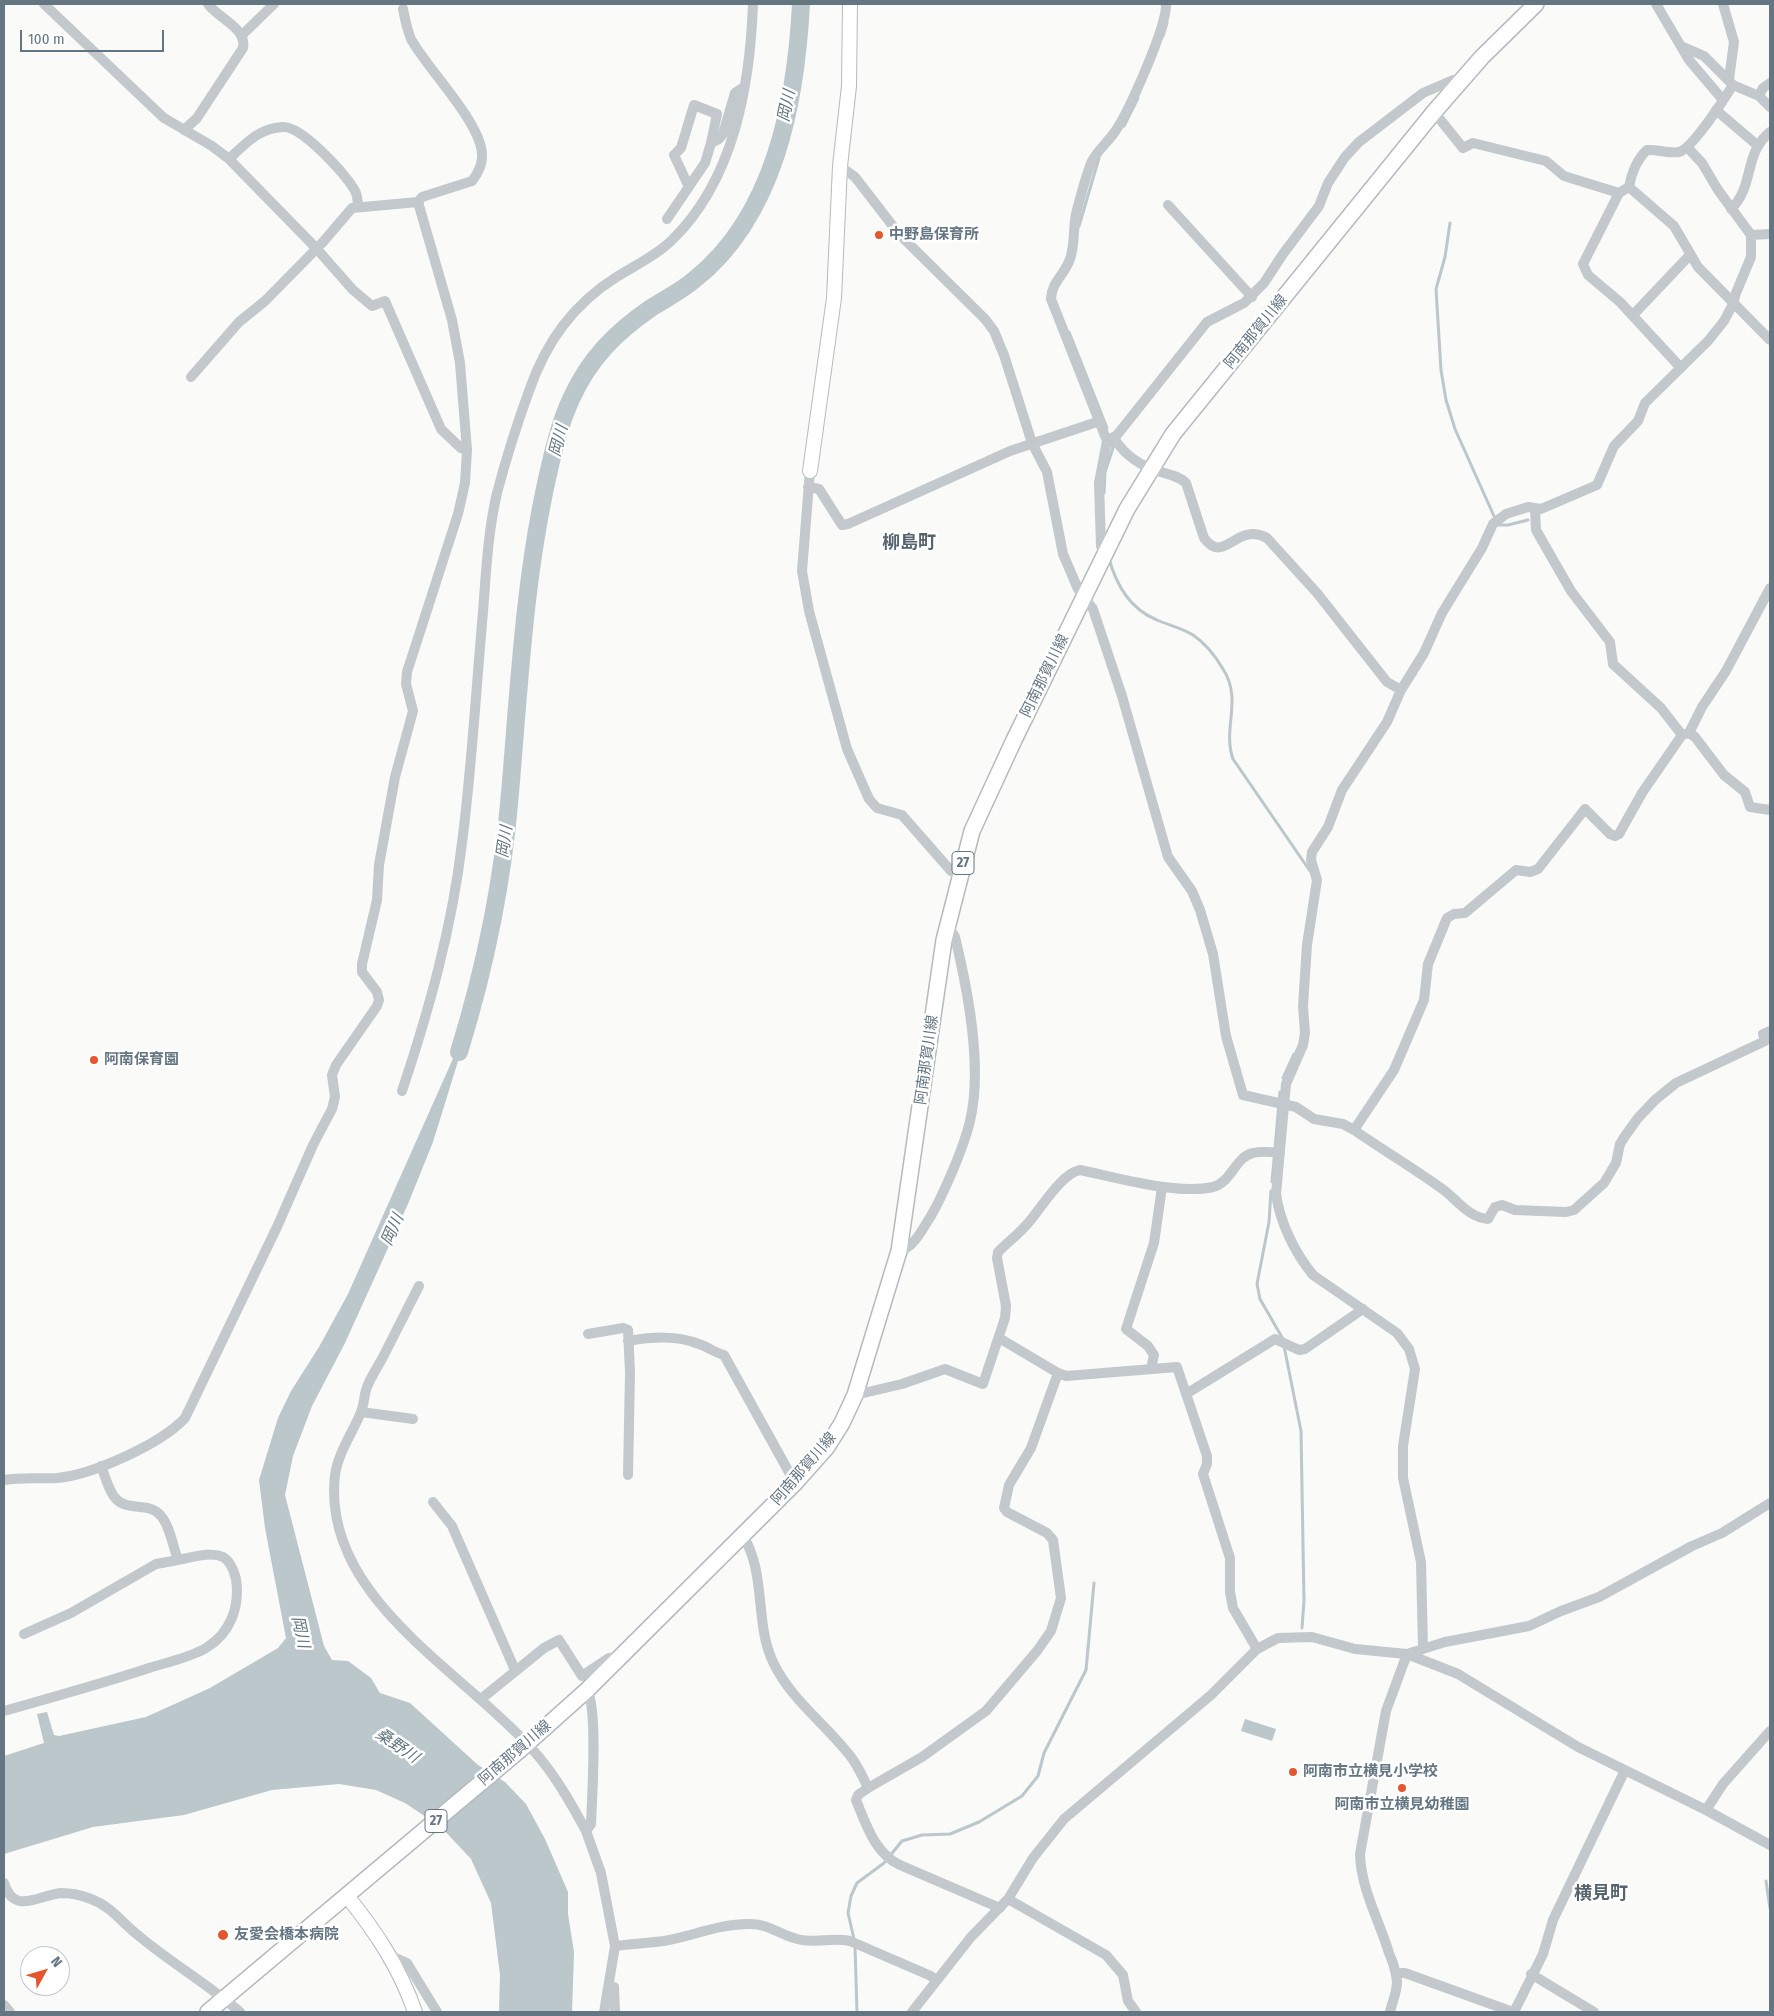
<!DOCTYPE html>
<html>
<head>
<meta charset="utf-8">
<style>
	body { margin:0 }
	#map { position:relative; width:1774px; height:2016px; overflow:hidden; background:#fafaf8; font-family:"Fira Sans Condensed",sans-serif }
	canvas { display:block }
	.frame { position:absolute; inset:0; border:5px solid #657683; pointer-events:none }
	.north { position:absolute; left:20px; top:1946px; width:50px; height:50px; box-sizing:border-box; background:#fff; border:1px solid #c1c8cd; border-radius:50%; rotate:51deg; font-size:14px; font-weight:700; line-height:20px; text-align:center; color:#657683 }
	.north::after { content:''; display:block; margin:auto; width:18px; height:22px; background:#e4572e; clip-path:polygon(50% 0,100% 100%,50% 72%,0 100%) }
	.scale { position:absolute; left:20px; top:30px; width:144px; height:22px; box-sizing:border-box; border:2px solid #657683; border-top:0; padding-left:6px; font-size:15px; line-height:18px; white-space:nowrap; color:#657683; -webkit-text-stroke:4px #fff; paint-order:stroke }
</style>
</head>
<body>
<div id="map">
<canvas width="1774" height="2016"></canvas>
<div class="frame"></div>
<div class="north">N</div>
<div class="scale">100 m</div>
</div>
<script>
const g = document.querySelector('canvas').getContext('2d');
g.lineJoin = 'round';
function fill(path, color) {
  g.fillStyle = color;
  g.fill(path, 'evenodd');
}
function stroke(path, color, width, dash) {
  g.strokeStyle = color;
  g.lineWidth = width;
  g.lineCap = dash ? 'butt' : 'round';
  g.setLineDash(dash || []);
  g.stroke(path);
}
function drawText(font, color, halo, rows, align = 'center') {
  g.font = font + ' "Fira Sans Condensed","Noto Sans JP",sans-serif';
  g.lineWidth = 5;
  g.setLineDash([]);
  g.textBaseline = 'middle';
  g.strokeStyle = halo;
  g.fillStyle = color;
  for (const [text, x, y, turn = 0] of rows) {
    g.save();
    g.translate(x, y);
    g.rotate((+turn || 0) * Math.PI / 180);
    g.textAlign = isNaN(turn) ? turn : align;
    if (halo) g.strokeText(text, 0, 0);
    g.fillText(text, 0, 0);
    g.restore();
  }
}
fill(new Path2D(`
	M 472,1016 L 433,1142 L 408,1204 L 345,1343 L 312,1406 L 293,1456 L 285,1495 L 324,1646 L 332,1660 L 348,1661 L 371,1678 L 380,1693 L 410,1703 L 478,1765 L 505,1782 L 526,1804 L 545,1839 L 568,1892 L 568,1914 L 574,1952 L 572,2012 L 499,2012 L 500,1975 L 491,1903 L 471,1859 L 441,1827 L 405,1803 L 376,1790 L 339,1784 L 272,1790 L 184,1815 L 93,1827 L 4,1854 L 4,1756 L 44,1743 L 37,1714 L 47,1712 L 54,1735 L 59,1736 L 146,1717 L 210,1688 L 278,1648 L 286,1638 L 265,1528 L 259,1480 L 278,1418 L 291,1391 L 319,1347 L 348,1294 Z
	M 1245,1719 L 1276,1729 L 1272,1741 L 1241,1731 Z`), '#bbc7cb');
stroke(new Path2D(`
	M 1163,36 L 1167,23
	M 1124,126 L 1138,98
	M 1450,223 L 1445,257 L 1436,289 L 1441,370 L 1446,400 L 1455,429 L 1498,525 L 1508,525 L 1528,520
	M 1079,226 L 1099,158
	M 1069,332 L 1107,428
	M 1104,493 L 1105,472 L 1113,448 L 1111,441
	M 1109,559 C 1117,586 1130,609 1157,620 C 1168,625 1182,628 1193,635 C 1205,643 1216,657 1223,669 C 1243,700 1222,728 1233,759 L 1310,871
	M 1283,1078 L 1294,1054
	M 1272,1182 L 1280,1092
	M 1271,1191 L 1269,1222 L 1257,1284 L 1260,1299 L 1283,1339
	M 1284,1346 L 1301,1431 L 1304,1601 L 1302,1628
	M 1766,1881 L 1770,1908
	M 854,1939 L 848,1913 L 851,1896 L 857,1883 L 884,1863 L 902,1841 L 922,1835 L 950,1834 L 979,1822 L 1022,1796 L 1038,1776 L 1044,1753 L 1086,1670 L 1094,1583
	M 855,1946 L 857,2012`), '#bbc7cb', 3);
stroke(new Path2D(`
	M 459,1052 C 485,968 503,881 510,793 C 519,689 524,582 547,479 C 553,452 560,422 572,397 C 590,358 616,332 651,308 C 665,299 681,291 694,280 C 775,216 796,101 801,4`), '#bbc7cb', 18);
const secondary = new Path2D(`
	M 810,471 L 834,298 L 840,166 L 849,86 L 850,4
	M 347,1896 C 376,1932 400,1968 415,2012`);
const primary = new Path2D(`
	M 208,2012 L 521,1749 L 587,1690 L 795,1483 L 827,1447 L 842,1423 L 855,1395 L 899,1251 L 944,940 L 972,831 L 1014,740 L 1127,509 L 1173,434 L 1434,112 L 1482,57 L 1536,4`);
stroke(secondary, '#b3babf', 16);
stroke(primary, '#b5babe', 18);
stroke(new Path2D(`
	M 44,4 L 164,118 L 212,146 L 229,159 L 316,248 L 353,290 L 372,306 L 385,301 L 441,429 L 461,448 L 467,450
	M 1656,4 L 1689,60 L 1723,100
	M 1723,4 L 1734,42 L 1729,79
	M 242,35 L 274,4
	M 1733,85 L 1759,96 L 1770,107
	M 1759,96 L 1763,88 L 1770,83
	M 1716,110 L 1757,145
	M 1434,112 L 1463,148 L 1473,143 L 1546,161 L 1564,176 L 1619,193
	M 184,130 L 197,118 L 243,48 C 247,28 219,19 208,4
	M 229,159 C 245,144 259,128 283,127 C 302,126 344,173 354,189 C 357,194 358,200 358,207
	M 840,166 L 855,177 L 899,234 L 985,319 L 994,331 L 1004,355 L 1032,443 L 1047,472 L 1063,554 L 1078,589 L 1093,609 L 1122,696 L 1168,857 L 1192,891 L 1200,910 L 1213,954 L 1226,1036 L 1243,1095 L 1296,1107 L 1314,1119 L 1343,1124 L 1354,1130 C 1383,1150 1413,1168 1441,1188 C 1457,1199 1467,1217 1488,1219 L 1495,1207 L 1502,1205 L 1515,1210 L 1566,1212 L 1574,1210 L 1604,1183 L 1616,1163 L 1620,1144 L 1625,1136 L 1638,1118 L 1655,1100 L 1676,1083 L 1765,1041 L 1763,1034 L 1770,1031
	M 688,185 L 674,155 L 681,148 L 694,105 L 717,114 L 711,143
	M 1629,187 L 1674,226 L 1698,267 L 1770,340
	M 1168,205 L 1252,297
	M 1731,209 C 1755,186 1743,154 1770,132
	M 667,219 L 705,163 L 711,143 L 719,139 L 723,134 L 735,93 L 744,87
	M 1751,235 L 1770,234
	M 1633,315 L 1689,256
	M 1681,368 L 1620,302 L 1588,275 L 1583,264 L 1619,193 L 1629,187 C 1631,174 1637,159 1647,150 C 1657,149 1670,154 1679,152 C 1692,149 1725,98 1733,85 L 1704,56 L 1681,46
	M 191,377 L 239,322 L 265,301 L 323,242 L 352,208 L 418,202 L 422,197 L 472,181 C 477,175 482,165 482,157 C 484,125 427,69 411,39 C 407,30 405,19 403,9
	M 1114,438 C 1125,456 1140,466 1161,472 C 1170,475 1179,476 1186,483 L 1204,538 C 1225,566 1236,521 1267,538 L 1317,593 L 1387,682 L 1401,690
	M 1107,441 L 1117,435 L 1207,322 L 1244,303 L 1264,283 L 1283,254 L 1319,206 L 1328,183 L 1345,157 L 1359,142 L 1423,93 L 1453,80 L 1459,82
	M 810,471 L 802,571 L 809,611 L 847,749 L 869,799 L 877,808 L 902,815 L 951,871 L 960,876
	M 808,487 L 819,489 L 842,525 L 848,524 L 1010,451 L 1100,421
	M 1104,555 L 1101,546 L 1099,483 L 1107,441 L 1051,299 C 1052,281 1064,276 1070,259 C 1075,245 1073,229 1076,214 C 1080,198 1085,179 1091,163 C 1097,151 1106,144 1114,133 C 1128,114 1167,26 1166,4
	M 1689,733 L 1695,737 L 1724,775 L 1745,792 L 1750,807 L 1770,810
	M 1682,735 L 1689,733 L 1702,707 L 1726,671 L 1770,588
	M 402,1091 C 429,1010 452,928 462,843 C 472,766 476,689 483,612 C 486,573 488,531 497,493 C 506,459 517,424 529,391 C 546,342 573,304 618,276 C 636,265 657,255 672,240 C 734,180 750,86 753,4
	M 1354,1130 L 1394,1070 L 1424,1000 L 1428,964 L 1447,918 L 1454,914 L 1465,913 L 1516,870 L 1530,872 L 1538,869 L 1585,809 L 1610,834 L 1615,836 L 1619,834 L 1642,793 L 1682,735 L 1661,708 L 1613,664 L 1610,642 L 1571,591 L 1536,530 L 1535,509
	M 899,1251 C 915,1247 922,1229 931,1216 C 944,1193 964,1147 970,1121 C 983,1067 968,991 955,937 L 948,926
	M 419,1286 C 407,1310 395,1333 383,1357 C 378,1367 369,1379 366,1390 C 364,1397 364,1405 361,1412 C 353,1432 338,1453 335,1475 C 321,1597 462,1670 532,1749 C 554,1773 571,1803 586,1831
	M 588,1334 L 623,1328 L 628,1330 L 630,1372 L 628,1475
	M 999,1338 L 1058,1373 L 1066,1376 L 1177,1367 L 1207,1456 L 1207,1464 L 1203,1474 L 1230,1558 L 1230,1592 L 1233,1608 L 1257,1649
	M 628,1341 C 652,1337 676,1335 699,1344 C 708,1347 714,1352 724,1355 L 795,1483
	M 1151,1368 L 1154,1355 L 1148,1346 L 1126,1329 L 1154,1243 L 1162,1187
	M 1186,1394 L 1275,1339 L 1299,1350 L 1305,1349 L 1363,1309
	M 855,1395 L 902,1384 L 945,1369 L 983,1384 L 1005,1318 L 1006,1306 L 997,1258 L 998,1252 C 1008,1242 1020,1233 1029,1222 C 1041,1208 1062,1173 1080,1170 C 1118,1178 1176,1195 1213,1187 C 1232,1182 1235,1157 1253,1153 C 1261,1151 1272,1152 1280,1153
	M 361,1412 L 413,1419
	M 4,1480 C 22,1477 39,1479 57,1478 C 92,1475 161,1444 185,1418 L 277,1227 L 313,1145 L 332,1109 L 335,1097 L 332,1075 L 336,1065 L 377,1006 L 379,1000 L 377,992 L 362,972 L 362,964 L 377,900 L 379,865 L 395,777 L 413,711 L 406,684 L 407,672 L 458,514 L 465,483 L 467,450 L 460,363 L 452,320 L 418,202
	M 433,1502 L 452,1526 L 515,1670
	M 743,1536 C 767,1574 754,1625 774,1664 C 791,1699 823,1722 847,1752 C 856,1762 862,1775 868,1788 L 858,1795 L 856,1800 C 866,1824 875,1854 900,1865 L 1000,1908
	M 24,1634 L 71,1613 L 156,1564 L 178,1560
	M 1423,1648 L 1421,1562 L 1403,1478 L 1403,1446 L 1415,1369 L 1409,1349 L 1397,1333 L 1313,1275 C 1295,1253 1280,1223 1276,1194 L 1286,1084 L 1303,1045 L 1305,1033 L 1303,1006 L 1307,945 L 1317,880 L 1311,860 L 1312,852 L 1328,827 L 1342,790 L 1387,722 L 1401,690 L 1424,653 L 1442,613 L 1482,548 L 1493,524 L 1506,514 L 1528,507 L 1541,509 L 1597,485 L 1614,446 L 1638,421 L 1645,403 L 1708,341 L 1724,321 L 1733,304 L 1736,293 L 1751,257 L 1751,235 L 1718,190 L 1702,163 L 1687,147
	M 587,1690 C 598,1707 592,1799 591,1824 L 586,1831 L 601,1873 L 615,1946 C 631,1944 648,1943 664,1941 C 693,1936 721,1923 751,1924 C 769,1924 780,1935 797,1939 C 815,1944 832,1937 850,1941 L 931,1976 L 936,1981
	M 481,1699 L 544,1648 L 559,1640 L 582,1676 L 609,1658 L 618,1660
	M 4,1711 C 53,1697 101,1684 149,1668 C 168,1662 189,1658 206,1648 C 231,1633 240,1606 236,1579 C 234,1571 230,1561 223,1557 C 211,1551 190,1558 178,1560 C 173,1547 170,1526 161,1516 C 148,1500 125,1514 113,1495 C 107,1486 105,1475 101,1466
	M 868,1788 L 922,1757 L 986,1711 L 1037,1651 L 1051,1631 L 1061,1598 L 1053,1540 L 1047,1533 L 1007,1512 L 1004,1508 L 1009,1485 L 1031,1448 L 1058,1373
	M 1706,1810 L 1723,1784 L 1770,1731
	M 4,1883 C 14,1916 39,1895 61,1893 C 72,1893 81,1895 91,1899 C 111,1906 123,1924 139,1936 C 171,1963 208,1984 240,2012
	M 1008,1899 L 1106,1955 L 1123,1975 L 1128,2001 L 1136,2012
	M 391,1956 L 407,1963 L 437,2012
	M 1396,1973 L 1405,1973 L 1513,2012
	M 1531,1974 L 1594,2012
	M 614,1987 L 615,2012
	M 4,2005 L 10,2012
	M 604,2012 L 615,1946
	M 912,2012 L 971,1937 L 1008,1899 L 1033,1858 L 1064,1819 L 1211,1695 L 1257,1649 L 1278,1638 L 1312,1637 L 1355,1649 L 1407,1654 L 1458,1674 L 1578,1747 L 1706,1810 L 1770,1845
	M 1390,2012 C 1392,2003 1397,1992 1397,1982 C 1396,1972 1393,1962 1389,1953 C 1379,1920 1361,1889 1360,1854 L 1386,1711 L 1407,1654 L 1445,1642 L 1529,1626 L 1561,1611 L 1599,1597 L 1692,1546 L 1722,1533 L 1770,1503
	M 1514,2012 L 1543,1954 L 1553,1920 L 1625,1770`), '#c3c8cc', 10);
stroke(secondary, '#fff', 14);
stroke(primary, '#fff', 15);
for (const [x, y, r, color] of [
	[879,235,5,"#e4572e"],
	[94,1060,5,"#e4572e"],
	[1293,1772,5,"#e4572e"],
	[1402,1788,5,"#e4572e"],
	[223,1935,6,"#e4572e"]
]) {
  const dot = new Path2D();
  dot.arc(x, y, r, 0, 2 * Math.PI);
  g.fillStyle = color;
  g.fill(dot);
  stroke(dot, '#fff', 2);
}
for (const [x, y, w] of [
	[963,863,22],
	[436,1821,22]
]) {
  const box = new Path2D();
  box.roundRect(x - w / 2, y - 11.5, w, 23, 4);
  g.fillStyle = '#fff';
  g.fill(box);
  stroke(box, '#657683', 1);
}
drawText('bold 14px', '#657683', null, [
	["27",963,863],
	["27",436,1821]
]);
drawText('bold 15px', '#657683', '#fff', [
	["中野島保育所",889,235],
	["阿南保育園",104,1060],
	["阿南市立横見小学校",1303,1772],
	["阿南市立横見幼稚園",1402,1805,"center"],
	["友愛会橋本病院",234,1935]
], 'left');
drawText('15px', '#657683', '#fff', [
	["阿南那賀川線",1256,332,-51],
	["阿南那賀川線",1045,676,-64],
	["阿南那賀川線",927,1060,-82],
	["阿南那賀川線",804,1469,-49],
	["阿南那賀川線",515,1753,-41]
]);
drawText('italic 16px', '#60757c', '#fff', [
	["岡川",787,106,-79],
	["岡川",559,441,-75],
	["岡川",505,842,-82],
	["岡川",393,1230,-66],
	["岡川",300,1632,78],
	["桑野川",397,1746,34]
]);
drawText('bold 18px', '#57646e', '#fff', [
	["柳島町",909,543],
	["横見町",1601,1894]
]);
</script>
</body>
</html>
